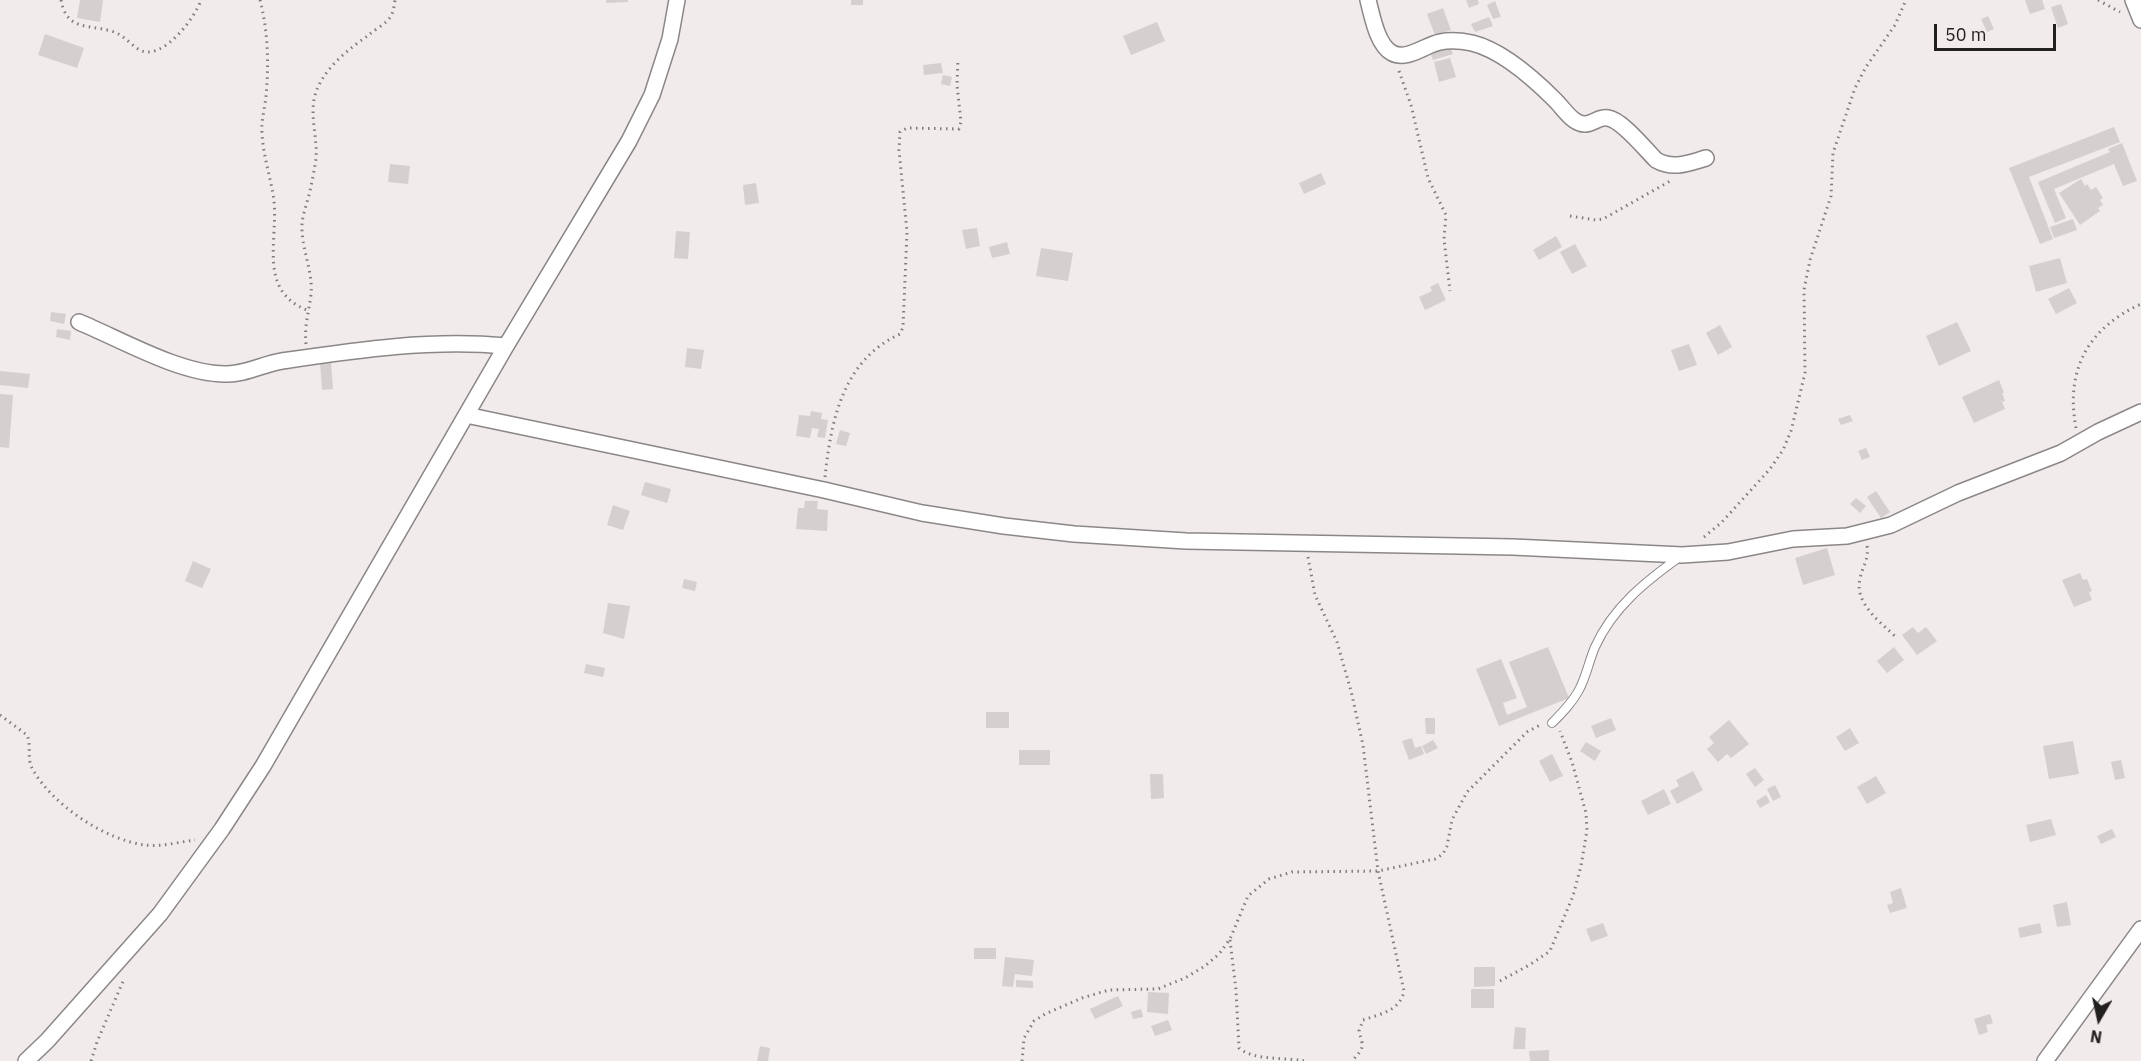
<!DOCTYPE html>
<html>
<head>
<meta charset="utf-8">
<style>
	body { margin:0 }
	#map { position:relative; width:2141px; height:1061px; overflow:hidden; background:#f1ebeb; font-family:"IBM Plex Sans",sans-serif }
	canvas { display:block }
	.north { position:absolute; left:2069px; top:989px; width:60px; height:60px; -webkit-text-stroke:4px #f1ebeb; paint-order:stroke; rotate:189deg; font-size:16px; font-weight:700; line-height:24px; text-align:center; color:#221f1f }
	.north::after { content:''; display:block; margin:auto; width:21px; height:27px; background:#221f1f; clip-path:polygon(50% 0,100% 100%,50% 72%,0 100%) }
	.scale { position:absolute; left:1934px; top:24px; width:122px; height:27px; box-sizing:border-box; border:3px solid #221f1f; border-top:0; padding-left:8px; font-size:18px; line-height:21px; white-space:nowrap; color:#221f1f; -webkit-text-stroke:4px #f1ebeb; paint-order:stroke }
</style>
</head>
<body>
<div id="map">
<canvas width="2141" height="1061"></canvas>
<div class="north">N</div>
<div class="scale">50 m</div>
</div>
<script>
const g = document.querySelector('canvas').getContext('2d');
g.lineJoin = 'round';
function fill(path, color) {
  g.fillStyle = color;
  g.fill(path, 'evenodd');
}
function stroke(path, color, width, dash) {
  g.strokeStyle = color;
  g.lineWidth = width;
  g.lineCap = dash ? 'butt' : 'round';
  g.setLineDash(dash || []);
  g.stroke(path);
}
fill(new Path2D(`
	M 80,0 L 103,0 L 100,22 L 77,18 Z
	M 606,0 L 628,0 L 628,2 L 606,3 Z
	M 851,0 L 863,0 L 863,5 L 851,5 Z
	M 1466,0 L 1478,0 L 1479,4 L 1469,8 Z
	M 2025,0 L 2042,0 L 2045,9 L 2030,14 Z
	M 1495,1 L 1501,17 L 1493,19 L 1487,5 Z
	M 2061,4 L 2068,24 L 2058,28 L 2051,7 Z
	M 1443,8 L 1451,30 L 1435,35 L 1427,14 Z
	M 1988,16 L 1994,29 L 1987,32 L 1981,19 Z
	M 1489,17 L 1493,26 L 1475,32 L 1471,24 Z
	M 1157,22 L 1165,41 L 1131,55 L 1123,36 Z
	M 45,34 L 84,48 L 77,68 L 38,55 Z
	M 1450,46 L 1453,54 L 1433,60 L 1430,52 Z
	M 1450,58 L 1456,77 L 1439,82 L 1434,62 Z
	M 941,63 L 943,73 L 924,75 L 923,65 Z
	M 943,75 L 952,77 L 950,86 L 941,84 Z
	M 2114,127 L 2120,142 L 2029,177 L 2053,239 L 2040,244 L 2009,168 Z
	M 2122,143 L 2137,181 L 2123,186 L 2114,164 L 2054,189 L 2066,218 L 2055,223 L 2038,182 L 2110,152 L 2108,149 Z
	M 390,164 L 410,166 L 408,184 L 388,182 Z
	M 1321,173 L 1326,184 L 1304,194 L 1299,183 Z
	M 2081,179 L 2085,186 L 2087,184 L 2091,190 L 2096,187 L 2103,198 L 2100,200 L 2103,205 L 2098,208 L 2100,211 L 2080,225 L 2059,193 Z
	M 756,183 L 759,203 L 745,205 L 743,185 Z
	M 2073,219 L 2077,230 L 2054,238 L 2050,227 Z
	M 977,228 L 980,246 L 966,249 L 962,230 Z
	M 676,231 L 690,232 L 688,259 L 674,258 Z
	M 1556,236 L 1562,247 L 1539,260 L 1533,250 Z
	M 1007,242 L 1010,254 L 992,258 L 989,247 Z
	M 1575,244 L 1587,266 L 1572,274 L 1560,252 Z
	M 1041,248 L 1073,253 L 1068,281 L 1036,276 Z
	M 2060,258 L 2067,283 L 2036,292 L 2029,266 Z
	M 1438,283 L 1446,300 L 1425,310 L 1419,297 L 1432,291 L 1430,287 Z
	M 2069,288 L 2077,303 L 2056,314 L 2048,299 Z
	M 51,312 L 66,314 L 64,324 L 50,321 Z
	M 1957,322 L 1971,351 L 1939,366 L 1926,336 Z
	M 1720,325 L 1732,347 L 1718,355 L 1706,333 Z
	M 57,329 L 71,331 L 70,340 L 56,337 Z
	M 1689,344 L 1697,365 L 1679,371 L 1671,350 Z
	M 687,348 L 704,350 L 701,369 L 685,367 Z
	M 320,362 L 331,362 L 333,389 L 322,390 Z
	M 0,371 L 30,374 L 28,388 L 0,385 Z
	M 1999,380 L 2004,393 L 2002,393 L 2005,401 L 2002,402 L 2005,409 L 1974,423 L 1962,397 Z
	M 0,394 L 13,395 L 9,448 L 0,447 Z
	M 811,411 L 822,413 L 821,419 L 828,420 L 825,438 L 817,437 L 819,429 L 812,428 L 810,438 L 796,436 L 799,415 L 810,416 Z
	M 1850,415 L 1853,421 L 1841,425 L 1838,419 Z
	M 840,430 L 850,433 L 846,446 L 836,444 Z
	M 1866,448 L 1870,457 L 1862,460 L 1858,451 Z
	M 645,482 L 671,489 L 667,503 L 641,495 Z
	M 1876,491 L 1890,512 L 1881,518 L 1867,497 Z
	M 1856,498 L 1866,506 L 1860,513 L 1850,504 Z
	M 805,501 L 818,501 L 817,509 L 828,510 L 827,531 L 796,529 L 798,508 L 804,508 Z
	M 613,505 L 630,511 L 623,530 L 607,525 Z
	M 1827,548 L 1835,575 L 1803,585 L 1795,558 Z
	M 193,561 L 211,569 L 202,588 L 185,581 Z
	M 2080,573 L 2083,580 L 2087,579 L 2092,591 L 2089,592 L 2092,600 L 2074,607 L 2062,580 Z
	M 684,579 L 697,582 L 695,591 L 682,588 Z
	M 608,603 L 630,606 L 624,639 L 603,633 Z
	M 1913,627 L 1918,633 L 1926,627 L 1937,641 L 1917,655 L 1902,635 Z
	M 1548,647 L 1569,698 L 1499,726 L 1476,669 L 1501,659 L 1517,698 L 1503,703 L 1507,715 L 1527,707 L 1509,662 Z
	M 1894,647 L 1904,660 L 1887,673 L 1877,661 Z
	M 586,664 L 605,668 L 603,677 L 584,673 Z
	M 986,712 L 1009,712 L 1009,728 L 986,728 Z
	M 1425,718 L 1435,718 L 1435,734 L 1426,734 Z
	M 1611,718 L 1616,730 L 1596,738 L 1591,726 Z
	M 1729,720 L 1749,744 L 1731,758 L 1727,754 L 1718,762 L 1707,749 L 1714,743 L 1709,737 Z
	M 1850,728 L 1859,743 L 1845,751 L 1836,737 Z
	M 1412,738 L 1415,748 L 1421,746 L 1424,754 L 1409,760 L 1402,741 Z
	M 1433,740 L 1438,748 L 1426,754 L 1422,746 Z
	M 2073,741 L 2079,774 L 2049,779 L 2043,746 Z
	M 1586,742 L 1601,751 L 1595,761 L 1580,751 Z
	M 1019,750 L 1050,750 L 1050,765 L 1019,765 Z
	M 1552,754 L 1563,776 L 1550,782 L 1539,761 Z
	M 2121,760 L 2125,778 L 2115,780 L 2111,762 Z
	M 1755,768 L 1764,780 L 1755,787 L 1746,774 Z
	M 1693,771 L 1703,790 L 1677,804 L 1670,791 L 1679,786 L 1676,780 Z
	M 1150,774 L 1163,774 L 1164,798 L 1151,799 Z
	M 1876,776 L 1886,793 L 1867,804 L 1857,787 Z
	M 1775,785 L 1781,797 L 1773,801 L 1767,789 Z
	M 1664,789 L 1671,804 L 1648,815 L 1641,801 Z
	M 1766,795 L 1770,802 L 1760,808 L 1756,801 Z
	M 2051,819 L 2056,835 L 2030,842 L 2026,825 Z
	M 2112,829 L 2116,837 L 2101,844 L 2097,836 Z
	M 1901,888 L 1907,908 L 1890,913 L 1887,905 L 1893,903 L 1890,892 Z
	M 2067,902 L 2071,925 L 2057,927 L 2053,905 Z
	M 1603,923 L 1608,936 L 1591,942 L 1586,929 Z
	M 2040,923 L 2042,933 L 2020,938 L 2018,928 Z
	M 974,948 L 996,948 L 996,959 L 974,959 Z
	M 1005,957 L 1034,960 L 1032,976 L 1015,974 L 1013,987 L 1002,986 Z
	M 1474,967 L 1495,967 L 1495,986 L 1474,987 Z
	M 1016,980 L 1033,981 L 1033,988 L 1016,987 Z
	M 1471,989 L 1494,989 L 1494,1008 L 1471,1008 Z
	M 1148,992 L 1169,993 L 1168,1014 L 1147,1012 Z
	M 1118,996 L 1123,1006 L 1095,1019 L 1090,1009 Z
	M 1141,1009 L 1143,1017 L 1133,1019 L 1131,1012 Z
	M 1990,1014 L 1993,1023 L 1986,1025 L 1988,1032 L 1979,1035 L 1974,1019 Z
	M 1168,1020 L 1172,1030 L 1155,1036 L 1151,1026 Z
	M 1515,1027 L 1526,1028 L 1525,1049 L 1513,1049 Z
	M 760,1046 L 770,1048 L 768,1061 L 757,1061 Z
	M 1549,1050 L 1549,1061 L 1530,1061 L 1529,1051 Z`), '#d5cfcf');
const lane = new Path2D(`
	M 1552,723 C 1562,713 1572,703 1579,690 C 1586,677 1589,661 1595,647 C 1613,607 1646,581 1681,556`);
const street = new Path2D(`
	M 1368,0 C 1372,15 1377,45 1392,53 C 1407,61 1425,45 1440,42 C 1450,40 1462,41 1472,43 C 1501,50 1534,79 1555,100 C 1561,106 1567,115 1574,120 C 1589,131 1595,116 1608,118 C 1622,120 1646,150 1656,160 C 1673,170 1689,163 1706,158
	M 2133,0 L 2141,20
	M 79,322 C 120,339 180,374 225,374 C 244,375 263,364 282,361 C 357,350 430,339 506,346
	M 466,415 L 824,490 L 922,513 L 1004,526 L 1074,534 L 1186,541 L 1513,547 L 1682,555 L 1728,552 L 1793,539 L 1847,536 L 1891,525 L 1958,493 L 2061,453 L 2098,432 L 2141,412
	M 26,1061 L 47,1041 L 160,914 L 222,829 L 263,766 L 506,346 L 629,141 L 652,95 L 670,39 L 677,0
	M 2045,1061 L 2141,929`);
stroke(lane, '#8c8787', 10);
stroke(street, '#8c8787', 18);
stroke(new Path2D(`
	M 61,0 C 67,31 87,24 111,31 C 125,35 132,47 142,51 C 164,59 195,18 201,0
	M 260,0 C 268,31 269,64 266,96 C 265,108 261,120 262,133 C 263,156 271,178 274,201 C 278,241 258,291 307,310
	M 2098,0 L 2120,12
	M 1399,71 L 1411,105 L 1428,178 L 1446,215 L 1444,239 L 1450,291
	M 1570,216 L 1596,220 L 1603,219 L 1672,180
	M 306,344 C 304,326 309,312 311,294 C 313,273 303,252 302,231 C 301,218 306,207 309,195 C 312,183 314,171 316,159 C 318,135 307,110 318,87 C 328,65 350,48 369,35 C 374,30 382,26 387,21 C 393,15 394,8 395,0
	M 2076,428 C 2065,370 2088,328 2141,304
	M 825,477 C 831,420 843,360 900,334 L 903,327 L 907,232 L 899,150 L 900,132 L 907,128 L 959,129 L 961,122 L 957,85 L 958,59
	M 1704,537 L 1722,522 L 1770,469 L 1783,450 L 1791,431 L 1805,373 L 1804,290 L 1810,260 L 1831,196 L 1833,153 L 1855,88 L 1866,67 L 1895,25 L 1906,0
	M 1867,546 C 1869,560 1862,567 1860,579 C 1854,603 1881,623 1896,637
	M 1308,557 L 1315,595 L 1337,642 L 1351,691 L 1363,745 L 1378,871 L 1404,991 C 1400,1011 1380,1014 1363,1020 L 1359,1031 C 1364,1049 1364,1047 1352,1061
	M 0,715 L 27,735 C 32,747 26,758 33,770 C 53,805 105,840 145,845 C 161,847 179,842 195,840
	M 1230,940 L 1236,990 L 1239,1048 C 1254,1061 1284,1057 1305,1061
	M 1500,981 L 1531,964 L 1550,951 L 1573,896 L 1581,866 L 1587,830 L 1586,813 L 1572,762 L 1560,731
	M 91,1061 L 97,1042 L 124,979
	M 1022,1061 L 1024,1038 L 1034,1021 L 1045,1014 L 1082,998 L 1109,990 L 1158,989 L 1185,978 L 1205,966 L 1219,954 L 1230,939 L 1248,896 L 1269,879 L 1292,872 L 1378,871 L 1435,859 L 1443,854 L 1447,846 L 1452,820 L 1467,792 L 1527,732 L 1542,724`), '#807c7c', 3, [1.5, 4.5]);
stroke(lane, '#fff', 8);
stroke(street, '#fff', 15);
</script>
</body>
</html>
